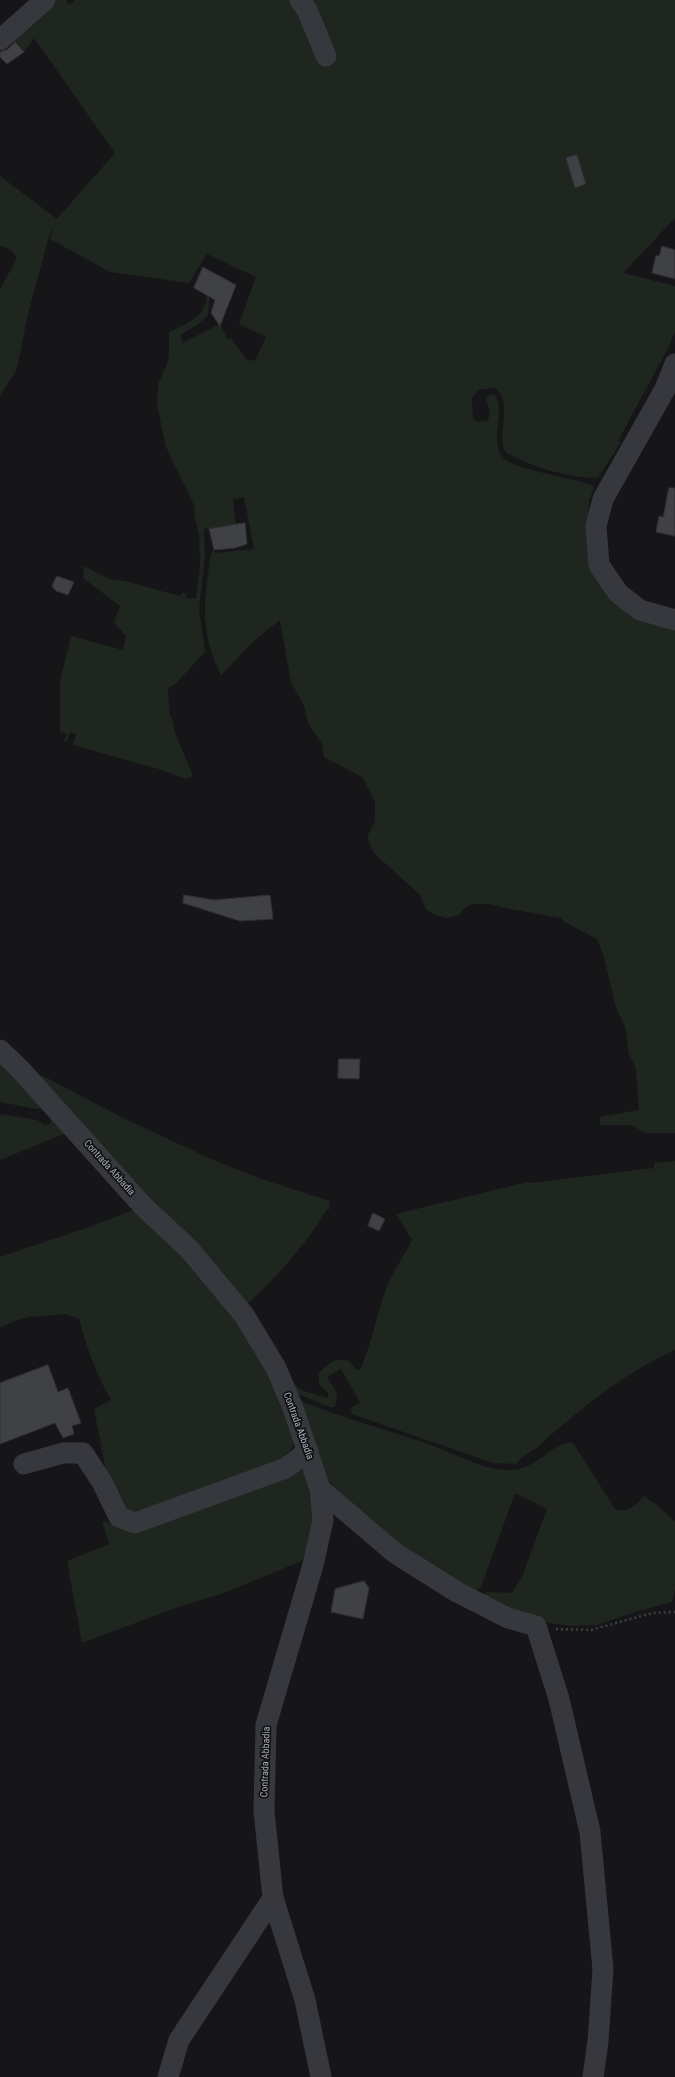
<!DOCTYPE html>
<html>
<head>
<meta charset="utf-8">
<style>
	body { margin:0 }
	canvas { display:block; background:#161618 }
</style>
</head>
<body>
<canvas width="675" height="2077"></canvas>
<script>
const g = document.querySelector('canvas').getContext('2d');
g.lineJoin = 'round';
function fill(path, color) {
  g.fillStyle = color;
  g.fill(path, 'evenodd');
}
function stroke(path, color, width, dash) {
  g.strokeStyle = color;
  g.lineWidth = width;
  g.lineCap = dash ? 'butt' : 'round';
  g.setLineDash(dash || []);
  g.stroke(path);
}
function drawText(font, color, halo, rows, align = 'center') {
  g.font = font + ' "Roboto Condensed",sans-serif';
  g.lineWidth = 3.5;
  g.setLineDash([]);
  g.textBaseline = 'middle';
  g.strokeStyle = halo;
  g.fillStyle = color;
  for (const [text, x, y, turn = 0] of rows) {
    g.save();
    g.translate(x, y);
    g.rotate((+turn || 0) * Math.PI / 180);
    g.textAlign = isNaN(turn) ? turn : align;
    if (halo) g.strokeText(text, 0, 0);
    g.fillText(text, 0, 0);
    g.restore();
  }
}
fill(new Path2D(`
	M 52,0 L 66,0 L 69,5 L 75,0 L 675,0 L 675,218 L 623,273 L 675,286 L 675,332 L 666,352 L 618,441 L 621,442 L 598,478 C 568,478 533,467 506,453 C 495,434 514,406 496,389 L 490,388 L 478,390 L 472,398 L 473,419 L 477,422 L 487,421 C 493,413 487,405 486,397 L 490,394 L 495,395 C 505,413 492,435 500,453 C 508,472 577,476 594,487 L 589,501 L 588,533 L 615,585 L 675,618 L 675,1133 L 646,1133 L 631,1125 L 600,1125 L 600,1117 L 639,1110 L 636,1069 L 629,1054 L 625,1026 L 616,1008 L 604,957 L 597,939 L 563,921 L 561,918 L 510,909 L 490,904 L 472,904 L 466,907 L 459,915 L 447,918 L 435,915 L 426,909 L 420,895 L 374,853 L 368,840 L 368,835 L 375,821 L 375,801 L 362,777 L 324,757 L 322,744 L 308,723 L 304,706 L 291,682 L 280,620 L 255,640 L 221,675 C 199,630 204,600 211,553 L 214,550 L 214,553 L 254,549 L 244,497 L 233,499 L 236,525 L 204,529 L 205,558 L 199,609 L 205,652 L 175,684 L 168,688 L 170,718 L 172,718 L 175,733 L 193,776 L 186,779 L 159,769 L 73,745 L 76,734 L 70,732 L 67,741 L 64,741 L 67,734 L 60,732 L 60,681 L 71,636 L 123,650 L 126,636 L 114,622 L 120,606 L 83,578 L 84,566 L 109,579 L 125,581 L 179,596 L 184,592 L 188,599 L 196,598 L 200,565 L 199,534 L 195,517 L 194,505 L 166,447 L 157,405 L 158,384 L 167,364 L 169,356 L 169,332 C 189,322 206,318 207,293 L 210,295 L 208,315 L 197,325 L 180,335 L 183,343 L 220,324 L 228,340 L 231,338 L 246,359 L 255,361 L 266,337 L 239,324 L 256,277 L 207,254 L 189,283 L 110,272 L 50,239 L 55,225 L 49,236 L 28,314 L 18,362 L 16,371 L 0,395 L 0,289 L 16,260 C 17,251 7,249 0,245 L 0,176 L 57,219 L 115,153 L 34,38 L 24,52 L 10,37 Z
	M 0,1060 L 42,1108 L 37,1109 L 0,1102 Z
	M 32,1072 L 47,1078 L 123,1118 L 211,1159 L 261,1179 L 330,1201 L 329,1210 L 327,1209 C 306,1246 275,1278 244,1307 Z
	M 0,1114 L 37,1120 L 46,1126 L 51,1123 L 51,1120 L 58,1120 L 71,1131 L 0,1160 Z
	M 675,1161 L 675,1350 C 626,1372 582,1407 542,1443 C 534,1451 523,1455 516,1464 L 493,1463 L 352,1414 L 351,1408 L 360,1402 L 341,1369 L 327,1377 C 334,1388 341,1395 334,1407 L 330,1407 L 298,1394 L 294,1384 L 301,1390 L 327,1398 L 329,1394 L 319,1384 L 319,1373 C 329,1363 334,1357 349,1361 L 357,1370 L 360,1370 C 372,1344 376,1315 386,1289 C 393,1272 404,1256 412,1240 L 396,1214 L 528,1182 L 531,1183 L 654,1168 L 654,1163 Z
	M 143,1206 L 261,1351 L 296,1438 L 292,1448 L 276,1465 L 127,1515 L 109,1486 L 94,1409 L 111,1400 C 96,1374 87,1348 79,1319 L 67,1314 L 29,1317 L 14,1321 L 0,1328 L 0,1257 L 89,1227 Z
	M 301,1401 C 342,1418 385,1429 428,1444 C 455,1453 482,1471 511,1470 C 537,1470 554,1440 573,1443 L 615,1509 C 628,1515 636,1504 644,1496 L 658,1506 L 675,1522 L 675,1589 L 672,1602 L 638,1611 L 597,1625 L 572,1626 L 534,1621 L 480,1596 L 487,1592 L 512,1593 L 523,1574 L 547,1509 L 515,1493 L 481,1587 L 473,1592 C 429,1565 347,1517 323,1471 C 314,1453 307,1421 301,1401 Z
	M 302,1469 L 315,1500 L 314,1545 L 304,1560 L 224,1593 L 181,1606 L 82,1643 L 67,1561 L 109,1544 L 102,1521 L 125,1527 Z`), '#1e261f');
const building = new Path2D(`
	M 15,42 L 24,52 L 7,64 L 0,57 L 0,52 L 8,49 Z
	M 577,155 L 586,184 L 575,188 L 566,158 Z
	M 662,246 L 675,250 L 675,279 L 652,273 L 656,255 L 659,256 Z
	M 203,267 L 236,285 L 220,326 L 211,313 L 215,300 L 194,288 Z
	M 669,488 L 675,488 L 675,536 L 656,532 L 659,516 L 663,517 Z
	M 245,523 L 247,544 L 235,548 L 214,550 L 209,529 Z
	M 57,576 L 74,582 L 68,595 L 56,591 L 52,586 Z
	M 184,895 L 214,900 L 270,895 L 273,919 L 240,921 L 183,903 Z
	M 339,1059 L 360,1059 L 359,1079 L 338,1078 Z
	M 373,1213 L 385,1219 L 379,1231 L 368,1226 Z
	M 48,1365 L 58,1392 L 68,1388 L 81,1423 L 72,1426 L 74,1434 L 63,1438 L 55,1423 L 0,1444 L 0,1383 Z
	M 364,1581 L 369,1588 L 363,1619 L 331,1612 L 335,1589 Z`);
fill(building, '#404145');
stroke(building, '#303034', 1);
stroke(new Path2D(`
	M 556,1629 L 591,1630 L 652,1613 L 675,1612`), '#3d3f44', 2.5, [2, 3]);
stroke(new Path2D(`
	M 300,0 L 307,10 L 326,56
	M 0,40 L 45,0
	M 675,364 L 665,389 L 603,499 L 596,526 L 599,565 L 618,593 L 640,610 L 675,620
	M 0,1050 L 19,1068 L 143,1206 L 189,1249 L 244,1315 L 276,1368 L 293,1408 L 320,1489 L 323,1520 L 313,1565 L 266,1725 L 264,1811 L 273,1898 L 305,2000 L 321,2077
	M 24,1464 L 63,1453 L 83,1453 L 102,1482 L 119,1517 L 135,1523 L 286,1468 L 308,1451
	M 320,1489 L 395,1553 L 457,1592 L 508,1618 L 536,1626 L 559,1699 L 590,1832 L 603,1969 L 598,2041 L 593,2077
	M 168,2077 L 179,2040 L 273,1898`), '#37383d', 21);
drawText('10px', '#a8adb8', '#111113', [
	["Contrada Abbadia",109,1168,48],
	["Contrada Abbadia",298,1426,70],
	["Contrada Abbadia",266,1762,-88]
]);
</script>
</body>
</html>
